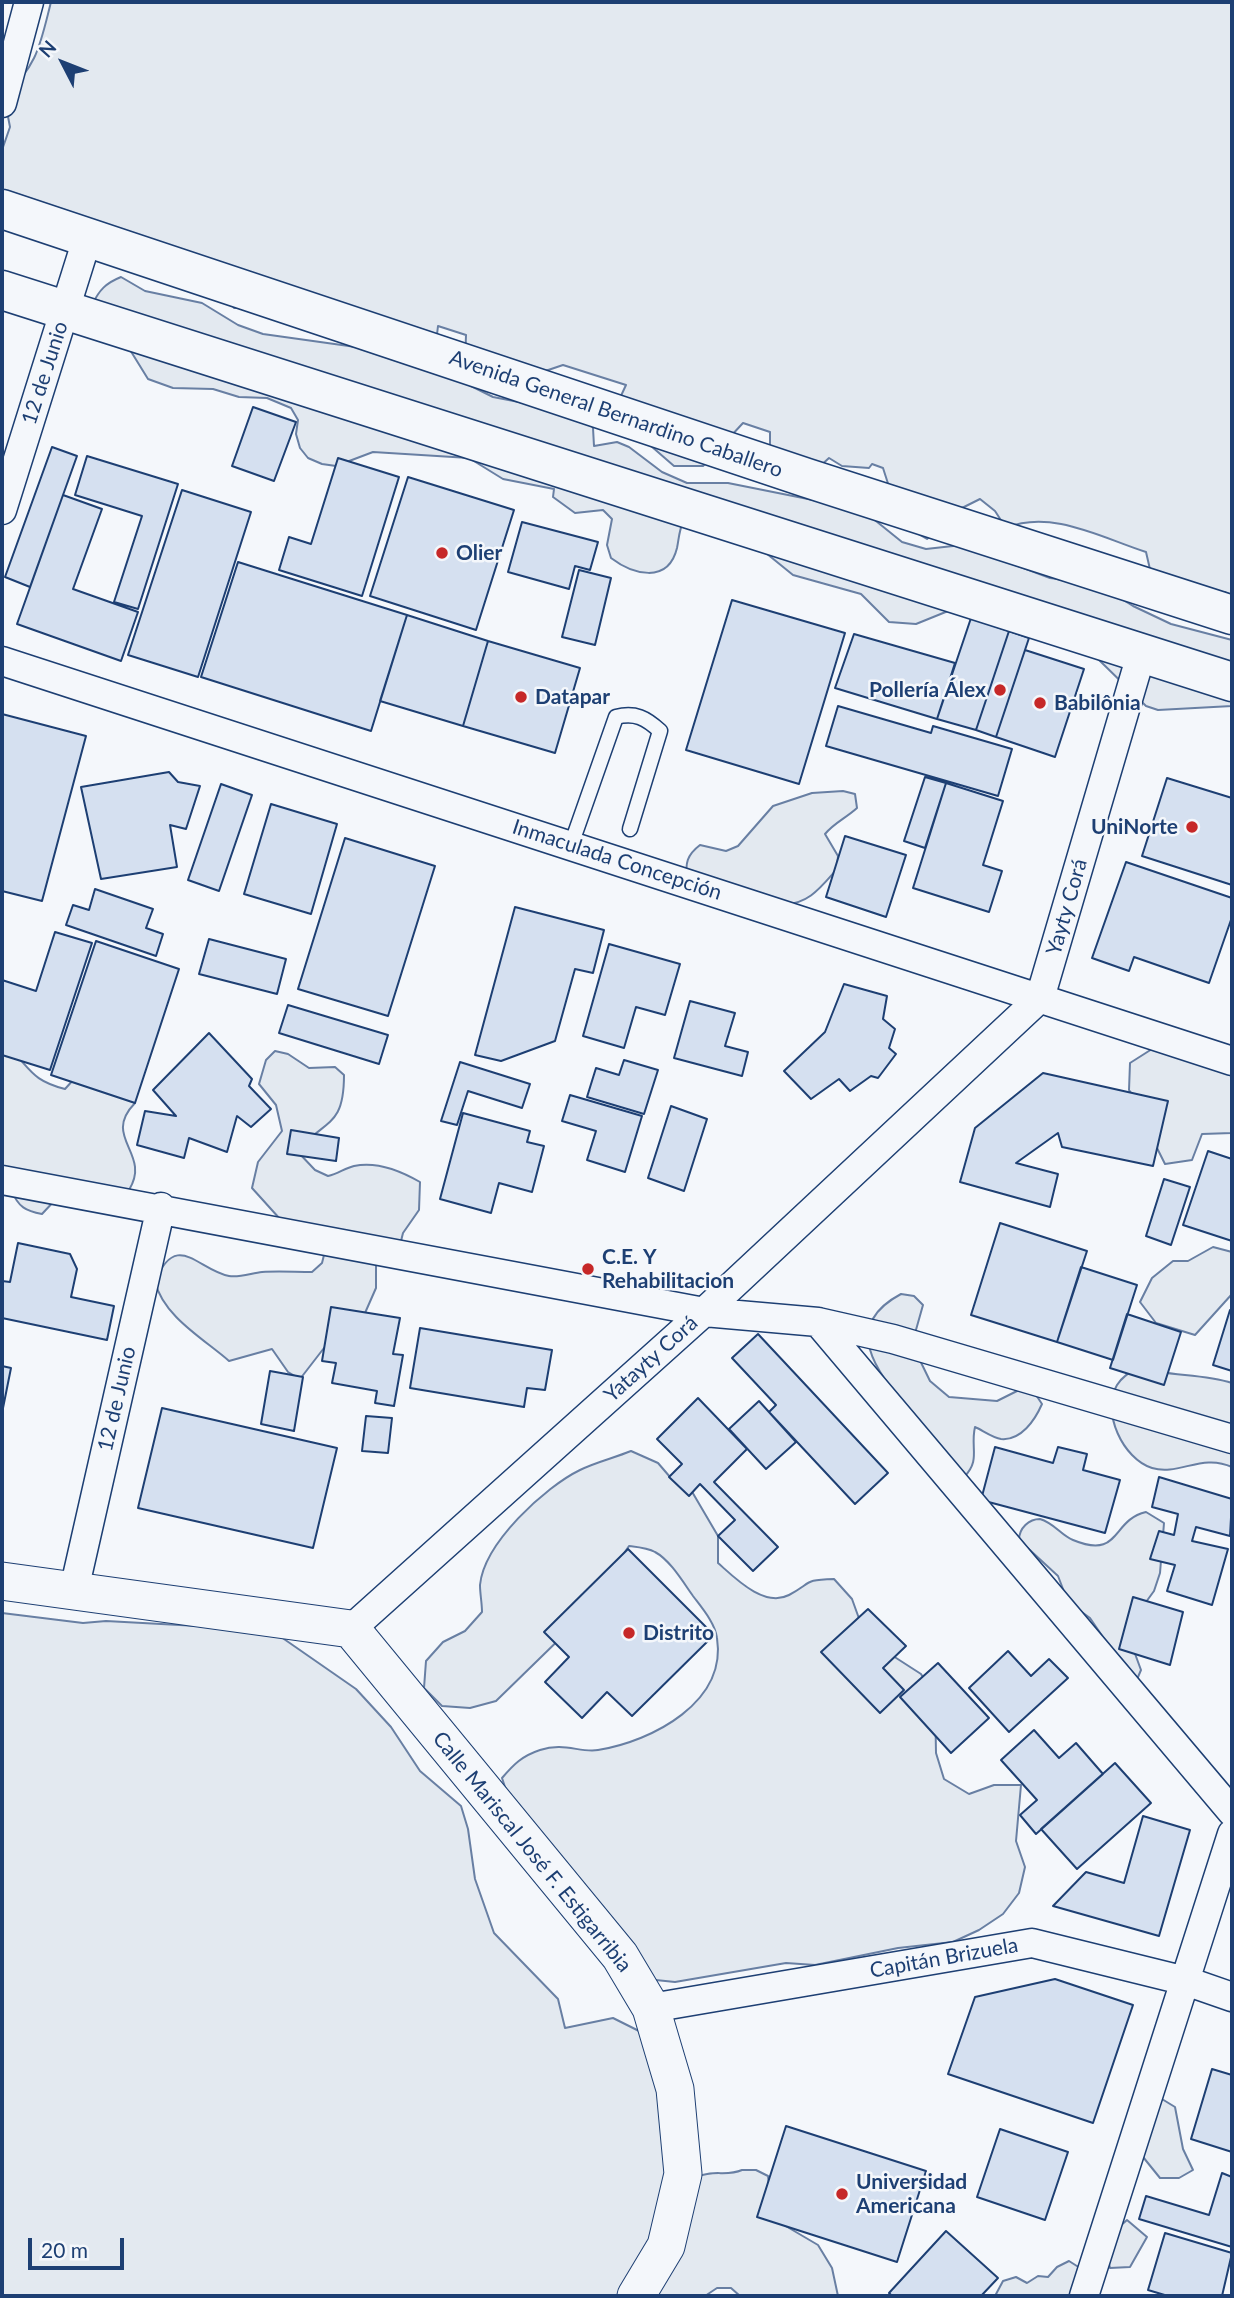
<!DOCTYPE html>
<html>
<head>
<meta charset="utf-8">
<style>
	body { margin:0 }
	#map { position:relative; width:1234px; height:2298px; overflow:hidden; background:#f4f7fb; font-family:Lato,sans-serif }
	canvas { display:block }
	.frame { position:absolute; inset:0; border:4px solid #1d3f73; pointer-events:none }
	.north { position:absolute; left:28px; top:28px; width:70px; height:70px; -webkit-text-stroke:5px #f4f7fb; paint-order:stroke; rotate:312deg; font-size:19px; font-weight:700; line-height:28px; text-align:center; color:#1d3f73 }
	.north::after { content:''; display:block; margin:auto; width:24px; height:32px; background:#1d3f73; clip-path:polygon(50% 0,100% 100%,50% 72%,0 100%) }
	.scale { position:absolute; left:28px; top:2238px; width:96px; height:32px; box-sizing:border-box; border:4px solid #1d3f73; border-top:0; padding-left:9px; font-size:21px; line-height:24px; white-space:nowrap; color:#1d3f73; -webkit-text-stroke:5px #f4f7fb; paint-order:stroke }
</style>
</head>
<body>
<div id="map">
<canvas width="1234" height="2298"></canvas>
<div class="frame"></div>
<div class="north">N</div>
<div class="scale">20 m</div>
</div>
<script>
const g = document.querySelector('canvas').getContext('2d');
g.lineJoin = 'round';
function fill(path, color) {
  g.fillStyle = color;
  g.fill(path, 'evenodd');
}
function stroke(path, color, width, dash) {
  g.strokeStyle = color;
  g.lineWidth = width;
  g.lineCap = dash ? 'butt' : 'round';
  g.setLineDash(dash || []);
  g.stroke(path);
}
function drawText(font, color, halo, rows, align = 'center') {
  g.font = font + ' Lato,sans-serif';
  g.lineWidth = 5;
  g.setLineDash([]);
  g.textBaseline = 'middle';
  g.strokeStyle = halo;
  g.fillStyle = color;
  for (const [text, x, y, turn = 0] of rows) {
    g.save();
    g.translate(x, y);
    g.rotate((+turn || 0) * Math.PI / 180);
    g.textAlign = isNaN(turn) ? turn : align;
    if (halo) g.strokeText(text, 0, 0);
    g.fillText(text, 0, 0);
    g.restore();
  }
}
const green = new Path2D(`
	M 51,2 L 1232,2 L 1232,596 L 1225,592 L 1200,620 L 1155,591 L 1146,552 C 1102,538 1051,509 1006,528 L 995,511 L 980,499 L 962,508 L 927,539 L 901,524 L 883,468 L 872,464 L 869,468 L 842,466 L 829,458 L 807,478 L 770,446 L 770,432 L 743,423 L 703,466 L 674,466 L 613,413 L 626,385 L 563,365 L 501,386 L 465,363 L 466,335 L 438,326 L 436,343 L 262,306 L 234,308 L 227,297 L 182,278 L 157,281 L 131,262 L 2,192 L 2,150 L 10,127 L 4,96 C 38,65 40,45 51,2 Z
	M 121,277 L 145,291 L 202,303 L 238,325 L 263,334 L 363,348 L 455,378 L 493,397 L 586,415 L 593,428 L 594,446 L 617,442 L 629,447 L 662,472 L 687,483 L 728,483 L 823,502 L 871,517 L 902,542 L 926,549 L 962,545 L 1050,578 C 1068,579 1081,590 1099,585 L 1133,606 L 1171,624 L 1232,640 L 1232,706 L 1158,710 L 1146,706 L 1097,658 L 958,607 L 916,624 L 889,622 L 861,594 L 793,575 L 761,549 L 683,522 C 679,531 679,538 677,548 C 668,585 632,574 611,558 L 607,545 L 612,519 L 603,510 L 575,513 L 553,497 L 554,489 L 503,479 L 469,458 L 373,452 L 336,466 L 322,464 L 308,458 L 300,448 L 296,434 L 298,420 L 291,408 L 267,398 L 239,397 L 213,389 L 173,388 L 148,379 L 127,345 L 92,305 C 99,290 106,283 121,277 Z
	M 843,791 L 855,794 L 857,808 C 846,818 834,823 825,834 L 838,856 L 837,869 C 821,887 808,905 783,904 L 687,879 C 685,863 687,855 700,845 L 726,851 L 738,846 L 773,806 L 812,793 Z
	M 2,1046 L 7,1046 C 31,1068 30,1080 65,1089 L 84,1068 L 135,1103 C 101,1138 152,1153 129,1190 L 71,1183 L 42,1214 C 26,1211 18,1207 12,1191 L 2,1196 Z
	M 1152,1049 L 1232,1060 L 1232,1133 L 1202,1134 L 1192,1160 L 1165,1164 L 1152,1138 L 1144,1111 L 1129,1090 L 1130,1063 Z
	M 275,1051 L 288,1054 L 309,1068 L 335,1067 L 344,1075 C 344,1128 325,1119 297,1151 L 315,1170 L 328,1176 C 338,1174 345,1168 354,1166 C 377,1161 401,1171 420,1182 L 419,1210 L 403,1233 L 400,1245 L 376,1259 L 376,1288 L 365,1313 L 324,1348 L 300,1379 L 288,1372 L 272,1349 L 229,1361 C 204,1339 164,1317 155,1282 C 176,1229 198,1270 229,1276 C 239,1278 252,1273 262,1272 C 278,1271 295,1272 312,1272 L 322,1263 L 325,1251 L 280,1219 L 252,1188 L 258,1162 L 282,1131 L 276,1105 L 259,1084 L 266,1060 Z
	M 1213,1247 L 1232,1252 L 1232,1294 L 1195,1335 L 1156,1323 L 1140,1302 L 1152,1278 L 1173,1261 L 1188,1261 Z
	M 901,1294 L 914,1296 L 923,1305 L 912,1344 L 930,1381 L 949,1397 L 997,1401 L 1021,1389 L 1034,1392 L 1042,1404 C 1035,1420 1021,1441 1001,1439 C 993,1438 982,1430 975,1427 C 970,1448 981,1460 964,1477 C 947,1456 929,1435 912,1414 C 881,1376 837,1328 901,1294 Z
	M 1138,1367 C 1169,1377 1201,1373 1232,1383 L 1232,1467 C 1202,1453 1179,1476 1152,1468 C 1123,1459 1101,1412 1117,1385 C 1122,1377 1130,1372 1138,1367 Z
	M 631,1451 L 658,1463 L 670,1477 L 691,1490 L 718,1536 L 718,1563 C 735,1578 764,1608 789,1595 C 813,1582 803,1580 834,1579 L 852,1599 L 861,1624 L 876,1645 L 921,1674 L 935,1697 L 936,1753 L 944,1779 L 969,1794 L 994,1785 L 1021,1785 L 1016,1841 L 1025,1867 L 1019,1893 L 1003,1914 L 979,1930 L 953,1942 L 898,1948 L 815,1965 L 786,1963 L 675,1982 L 646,1979 L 510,1802 L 502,1778 C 514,1764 522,1756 540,1750 C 564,1742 580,1753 598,1750 C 653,1741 727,1702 717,1638 C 715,1623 702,1608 693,1596 C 683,1582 670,1560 655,1552 C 648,1548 637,1547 629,1546 L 577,1622 L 496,1701 L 470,1708 L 442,1706 L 424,1688 L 426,1661 L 443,1642 L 465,1631 L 482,1612 C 482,1603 480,1594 480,1585 C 484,1543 545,1487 580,1470 C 596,1462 614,1458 631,1451 Z
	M 1146,1512 L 1164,1523 L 1160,1573 L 1154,1591 L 1146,1602 L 1134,1651 L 1141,1670 L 1135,1684 L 1090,1618 L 1068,1602 L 1058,1576 L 1019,1540 C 1019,1528 1029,1519 1040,1519 C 1054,1523 1061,1535 1073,1540 C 1121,1560 1111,1520 1146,1512 Z
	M 2,1613 L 83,1623 L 106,1621 L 271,1630 L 356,1689 L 391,1727 L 420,1771 L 461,1806 L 468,1829 L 475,1879 L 494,1933 L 558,1999 L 565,2028 L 613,2018 L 661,2042 L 683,2174 L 628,2296 L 2,2296 Z
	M 1157,2096 L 1175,2107 L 1183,2149 L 1193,2170 L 1179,2178 L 1160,2178 L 1139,2152 Z
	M 742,2170 L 756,2170 L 768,2176 L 771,2203 L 784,2225 L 818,2245 L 832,2268 L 838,2296 L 740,2296 L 731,2288 L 717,2288 L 705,2296 L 645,2296 L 698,2177 C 714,2169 726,2177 742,2170 Z
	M 1127,2220 L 1147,2237 L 1130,2267 L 1110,2268 L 1106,2252 L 1119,2227 Z
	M 1069,2261 L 1080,2268 L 1078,2296 L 995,2296 L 1003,2281 L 1016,2277 L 1027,2283 L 1038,2276 L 1048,2277 L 1057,2267 Z`);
fill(green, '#e3e9f0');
stroke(green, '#687fa3', 2);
const building = new Path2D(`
	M 253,407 L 296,422 L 274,481 L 232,466 Z
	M 52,447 L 77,456 L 30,587 L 5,577 Z
	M 87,456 L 178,484 L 138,609 L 114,602 L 142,516 L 75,495 Z
	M 338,458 L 399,477 L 362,596 L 279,570 L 289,537 L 311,544 Z
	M 408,477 L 514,510 L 476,630 L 370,596 Z
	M 182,490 L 251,512 L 198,677 L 128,655 Z
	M 63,495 L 102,509 L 73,589 L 138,612 L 121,661 L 17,624 Z
	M 522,522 L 598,542 L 590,570 L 575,566 L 569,589 L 508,572 Z
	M 238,562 L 407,615 L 371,731 L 201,677 Z
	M 579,570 L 611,578 L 595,645 L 562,637 Z
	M 732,600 L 845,633 L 799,784 L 686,750 Z
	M 407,615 L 488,641 L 463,726 L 380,701 Z
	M 971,618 L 1009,631 L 976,730 L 937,719 Z
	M 1009,631 L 1029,638 L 996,737 L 976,730 Z
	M 854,634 L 955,663 L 937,719 L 835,688 Z
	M 488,641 L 580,668 L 555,753 L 463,726 Z
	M 1025,650 L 1084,669 L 1055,757 L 996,737 Z
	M 838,706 L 931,733 L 933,726 L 1012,749 L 998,796 L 826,746 Z
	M 2,714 L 86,736 L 42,901 L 2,891 Z
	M 169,772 L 178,782 L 200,786 L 186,829 L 170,825 L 177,867 L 101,879 L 81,787 Z
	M 925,777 L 946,783 L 925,848 L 904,841 Z
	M 1167,778 L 1232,798 L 1232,885 L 1142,856 Z
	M 946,783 L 1003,801 L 983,865 L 1002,871 L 989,912 L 913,888 Z
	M 221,784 L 252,795 L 219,891 L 188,880 Z
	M 271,804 L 337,824 L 311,914 L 244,894 Z
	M 845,836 L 906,855 L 886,917 L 826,897 Z
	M 345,838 L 435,866 L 388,1016 L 298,989 Z
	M 1126,862 L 1232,898 L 1232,917 L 1209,983 L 1134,957 L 1129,971 L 1092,958 Z
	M 95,889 L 153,909 L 146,928 L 163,934 L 156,956 L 66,925 L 73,905 L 89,910 Z
	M 515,907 L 604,930 L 593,973 L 575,969 L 555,1041 L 501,1061 L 475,1055 Z
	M 55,932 L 92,943 L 50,1070 L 2,1055 L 2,980 L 36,991 Z
	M 209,939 L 286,959 L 277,994 L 199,974 Z
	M 96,941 L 179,969 L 135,1103 L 51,1075 Z
	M 609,944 L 680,964 L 665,1015 L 636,1007 L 624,1048 L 583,1036 Z
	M 844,984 L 887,996 L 883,1019 L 895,1029 L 889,1048 L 896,1054 L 878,1078 L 871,1076 L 850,1091 L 839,1079 L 811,1099 L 784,1071 L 825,1032 Z
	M 690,1001 L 735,1013 L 725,1046 L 748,1052 L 742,1076 L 674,1058 Z
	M 288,1005 L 388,1035 L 379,1064 L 279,1033 Z
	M 209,1033 L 252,1079 L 249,1086 L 271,1109 L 251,1127 L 237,1116 L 227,1152 L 189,1138 L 184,1158 L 137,1145 L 145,1111 L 176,1116 L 153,1090 Z
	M 624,1060 L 658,1070 L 644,1114 L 587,1097 L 596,1068 L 619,1075 Z
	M 460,1062 L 530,1084 L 522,1108 L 468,1091 L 457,1125 L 441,1121 Z
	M 1043,1073 L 1168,1101 L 1153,1166 L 1062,1147 L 1058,1133 L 1016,1163 L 1058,1174 L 1050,1207 L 960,1182 L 975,1128 Z
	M 570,1095 L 642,1116 L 625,1172 L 587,1160 L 596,1131 L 562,1121 Z
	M 671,1106 L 707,1119 L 684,1191 L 648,1178 Z
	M 463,1113 L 530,1131 L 527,1142 L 544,1146 L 532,1192 L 499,1183 L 491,1213 L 440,1199 Z
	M 291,1130 L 339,1138 L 336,1161 L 287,1154 Z
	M 1208,1151 L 1232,1159 L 1232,1241 L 1183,1225 Z
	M 1164,1179 L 1190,1187 L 1171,1245 L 1146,1236 Z
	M 1000,1223 L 1087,1251 L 1057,1342 L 971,1315 Z
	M 18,1243 L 70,1254 L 77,1269 L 71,1297 L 114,1306 L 107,1340 L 2,1318 L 2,1281 L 10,1282 Z
	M 1081,1267 L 1137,1285 L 1113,1360 L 1057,1342 Z
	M 331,1307 L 400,1318 L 393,1354 L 403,1355 L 394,1406 L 375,1403 L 377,1391 L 332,1383 L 336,1363 L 322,1361 Z
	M 1230,1310 L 1232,1311 L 1232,1371 L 1213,1365 Z
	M 1127,1314 L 1181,1332 L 1164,1385 L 1110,1368 Z
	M 420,1328 L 552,1350 L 545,1390 L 527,1388 L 524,1407 L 410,1388 Z
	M 758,1334 L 888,1473 L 855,1504 L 769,1412 L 776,1405 L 732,1358 Z
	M 2,1366 L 11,1368 L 2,1413 Z
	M 270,1371 L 303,1377 L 294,1431 L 261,1424 Z
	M 698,1398 L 747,1449 L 714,1482 L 778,1547 L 753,1571 L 718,1536 L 735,1520 L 700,1484 L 689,1496 L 669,1477 L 682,1464 L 657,1439 Z
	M 759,1401 L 796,1442 L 766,1469 L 729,1429 Z
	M 162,1408 L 337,1448 L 313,1548 L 138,1508 Z
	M 366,1416 L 392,1418 L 388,1453 L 362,1451 Z
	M 995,1447 L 1053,1463 L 1058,1447 L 1087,1454 L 1083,1470 L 1120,1480 L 1105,1533 L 981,1500 Z
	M 1159,1477 L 1232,1499 L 1230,1536 L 1196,1527 L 1192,1541 L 1228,1549 L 1212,1605 L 1167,1591 L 1175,1565 L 1150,1559 L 1159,1531 L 1174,1535 L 1178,1514 L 1152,1507 Z
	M 628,1549 L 714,1635 L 632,1716 L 607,1692 L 582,1718 L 545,1682 L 569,1657 L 544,1632 Z
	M 1133,1597 L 1183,1612 L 1170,1665 L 1119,1649 Z
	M 868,1609 L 906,1646 L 883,1668 L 904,1690 L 880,1713 L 821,1652 Z
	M 1008,1651 L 1031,1676 L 1049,1659 L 1068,1678 L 1009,1732 L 969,1688 Z
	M 938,1663 L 989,1718 L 951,1753 L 900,1697 Z
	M 1034,1730 L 1059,1758 L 1076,1743 L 1103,1774 L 1036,1834 L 1020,1815 L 1037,1800 L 1001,1760 Z
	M 1115,1763 L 1151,1803 L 1077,1869 L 1041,1829 Z
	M 1143,1816 L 1190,1830 L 1159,1936 L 1053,1906 L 1086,1872 L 1124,1883 Z
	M 1055,1979 L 1133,2005 L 1093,2123 L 948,2074 L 975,1997 Z
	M 1212,2069 L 1232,2075 L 1232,2152 L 1191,2139 Z
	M 786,2126 L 926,2171 L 897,2262 L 757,2217 Z
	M 1000,2129 L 1068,2152 L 1045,2220 L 977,2197 Z
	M 1222,2173 L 1232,2177 L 1232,2247 L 1139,2219 L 1146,2196 L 1209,2215 Z
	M 946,2231 L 998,2278 L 981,2296 L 892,2296 L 889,2293 Z
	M 1165,2233 L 1232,2253 L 1222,2296 L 1168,2296 L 1148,2290 Z`);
fill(building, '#d5e0f0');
stroke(building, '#1d3f73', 2);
const service = new Path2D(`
	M 571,845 L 616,717 C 635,712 646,718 660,731 L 630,829`);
const minor = new Path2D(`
	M 2,103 L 29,2
	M 2,510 L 88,236
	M 2,661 L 1232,1061
	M 2,1180 L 704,1312 L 818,1322 L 893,1339 L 1232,1439
	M 818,1322 L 1232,1812
	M 74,1590 L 161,1207
	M 351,1629 L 704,1312 L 1040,998 L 1141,655
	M 651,2008 L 1032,1943 L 1186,1981 L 1232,1997
	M 1084,2296 L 1232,1834`);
const tertiary = new Path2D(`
	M 2,1581 L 351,1629 L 620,1956 L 651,2008 L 661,2042 L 675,2089 L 683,2174 L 666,2246 L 636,2296`);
const primary = new Path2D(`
	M 2,209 L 807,478 L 1232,615
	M 2,290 L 1232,682`);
stroke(service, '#1d3f73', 17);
stroke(minor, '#1d3f73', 31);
stroke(tertiary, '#1d3f73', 39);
stroke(primary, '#1d3f73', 41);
stroke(service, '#f4f7fb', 14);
stroke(minor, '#f4f7fb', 28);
stroke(tertiary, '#f4f7fb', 37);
stroke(primary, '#f4f7fb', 38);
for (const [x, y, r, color] of [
	[442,553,7,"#c62828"],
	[1000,690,7,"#c62828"],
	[521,697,7,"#c62828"],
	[1040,703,7,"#c62828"],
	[1192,827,7,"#c62828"],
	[588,1269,7,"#c62828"],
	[629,1633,7,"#c62828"],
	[842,2194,7,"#c62828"]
]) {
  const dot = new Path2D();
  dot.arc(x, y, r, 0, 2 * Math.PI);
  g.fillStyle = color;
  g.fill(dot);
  stroke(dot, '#f4f7fb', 2.5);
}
drawText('21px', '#1d3f73', '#f4f7fb', [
	["12 de Junio",45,373,-72],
	["Avenida General Bernardino Caballero",616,414,19],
	["Inmaculada Concepción",617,860,18],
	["Yayty Corá",1067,907,-74],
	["Yatayty Corá",651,1359,-42],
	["12 de Junio",117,1399,-77],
	["Calle Mariscal José F. Estigarribia",532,1852,51],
	["Capitán Brizuela",944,1958,-10]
]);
drawText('bold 21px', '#1d3f73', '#f4f7fb', [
	["Olier",456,553],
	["Pollería Álex",986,690,"right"],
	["Datapar",535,697],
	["Babilônia",1054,703],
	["UniNorte",1178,827,"right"],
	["C.E. Y",602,1257],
	["Rehabilitacion",602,1281],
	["Distrito",643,1633],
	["Universidad",856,2182],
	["Americana",856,2206]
], 'left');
</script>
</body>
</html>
